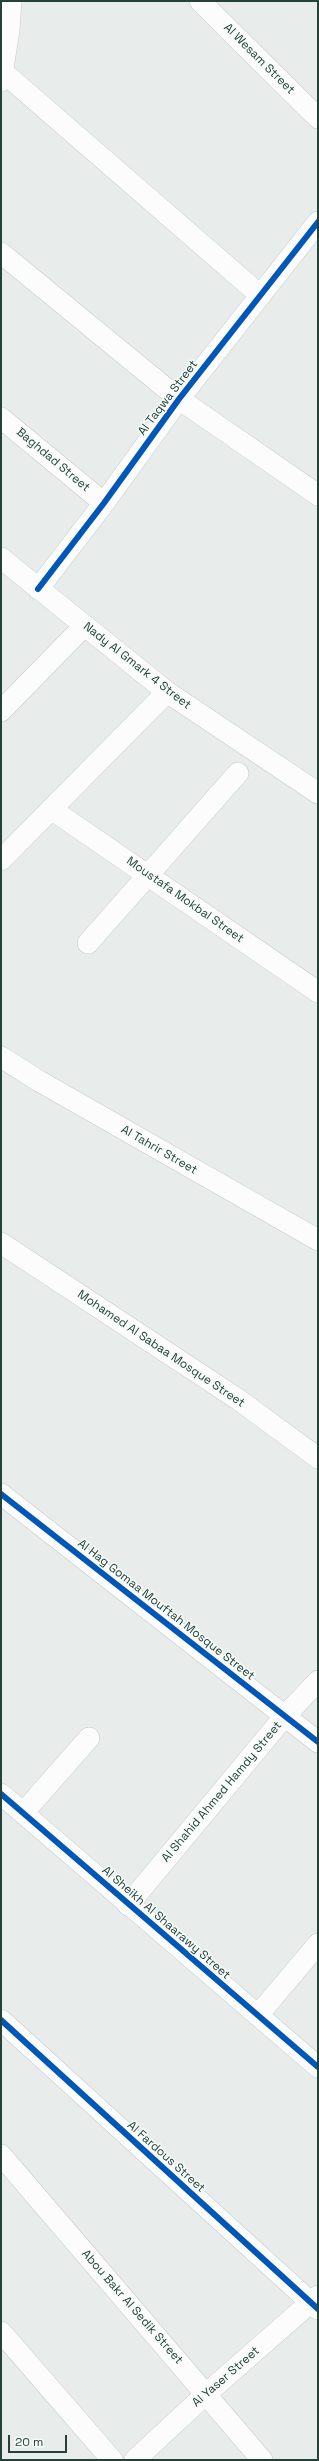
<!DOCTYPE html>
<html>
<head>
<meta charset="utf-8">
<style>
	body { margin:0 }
	#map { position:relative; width:319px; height:2461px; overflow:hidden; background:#e8edeb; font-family:"Space Grotesk",sans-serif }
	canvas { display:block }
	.frame { position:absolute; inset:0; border:2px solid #24423a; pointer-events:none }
	.scale { position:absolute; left:8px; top:2435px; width:59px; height:18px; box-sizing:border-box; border:2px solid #24423a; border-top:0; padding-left:5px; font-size:12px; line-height:14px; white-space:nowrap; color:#24423a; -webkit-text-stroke:3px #f7fbf9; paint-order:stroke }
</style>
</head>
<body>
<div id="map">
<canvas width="319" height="2461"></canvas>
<div class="frame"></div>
<div class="scale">20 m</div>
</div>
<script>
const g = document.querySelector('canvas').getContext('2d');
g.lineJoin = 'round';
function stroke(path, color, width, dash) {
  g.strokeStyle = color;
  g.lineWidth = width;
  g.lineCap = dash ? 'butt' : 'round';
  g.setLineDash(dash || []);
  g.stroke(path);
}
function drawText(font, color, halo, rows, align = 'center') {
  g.font = font + ' "Space Grotesk",sans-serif';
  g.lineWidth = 3;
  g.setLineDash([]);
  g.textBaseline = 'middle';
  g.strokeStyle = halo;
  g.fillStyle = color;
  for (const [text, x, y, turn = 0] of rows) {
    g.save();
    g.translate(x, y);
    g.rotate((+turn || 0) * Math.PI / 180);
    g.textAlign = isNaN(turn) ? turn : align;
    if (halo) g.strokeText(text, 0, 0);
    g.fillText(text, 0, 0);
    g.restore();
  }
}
const minor = new Path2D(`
	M 200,1 L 318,118
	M 3,72 L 260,295
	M 1,81 L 9,30 L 11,1
	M 1,253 L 179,399 L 318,495
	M 1,418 L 104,503
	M 1,558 L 167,692 L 318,793
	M 38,589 L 104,503 L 179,399 L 318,222
	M 1,711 L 84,626
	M 51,809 L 318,992
	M 1,860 L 167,692
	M 88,943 L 238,773
	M 1,1057 L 39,1081 L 318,1240
	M 1,1243 L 239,1400 L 318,1458
	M 1,1494 L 318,1742
	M 1,1794 L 318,2067
	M 23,1813 L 89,1738
	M 128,1905 L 284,1717 L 318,1681
	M 258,2015 L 318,1944
	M 1,2020 L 318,2309
	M 1,2155 L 262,2460
	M 1,2332 L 112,2460
	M 135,2460 L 206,2394 L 318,2296`);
stroke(minor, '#c5cac8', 22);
stroke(minor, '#fcfcfc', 21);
stroke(new Path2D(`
	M 38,589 L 104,503 L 179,399 L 318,222
	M 1,1494 L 318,1742
	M 1,1794 L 318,2067
	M 1,2020 L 318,2309`), '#0057b8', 6);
drawText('12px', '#24423a', '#f7fbf9', [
	["Al Wesam Street",259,59,45],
	["Al Taqwa Street",168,398,-53],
	["Baghdad Street",53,460,40],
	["Nady Al Gmark 4 Street",137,666,38],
	["Moustafa Mokbal Street",185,900,35],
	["Al Tahrir Street",159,1150,30],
	["Mohamed Al Sabaa Mosque Street",161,1349,34],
	["Al Hag Gomaa Mouftah Mosque Street",166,1610,38],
	["Al Shahid Ahmed Hamdy Street",222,1792,-50],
	["Al Sheikh Al Shaarawy Street",166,1923,41],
	["Al Fardous Street",166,2157,42],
	["Abou Bakr Al Sedik Street",132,2307,49],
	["Al Yaser Street",226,2377,-41]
]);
</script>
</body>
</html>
